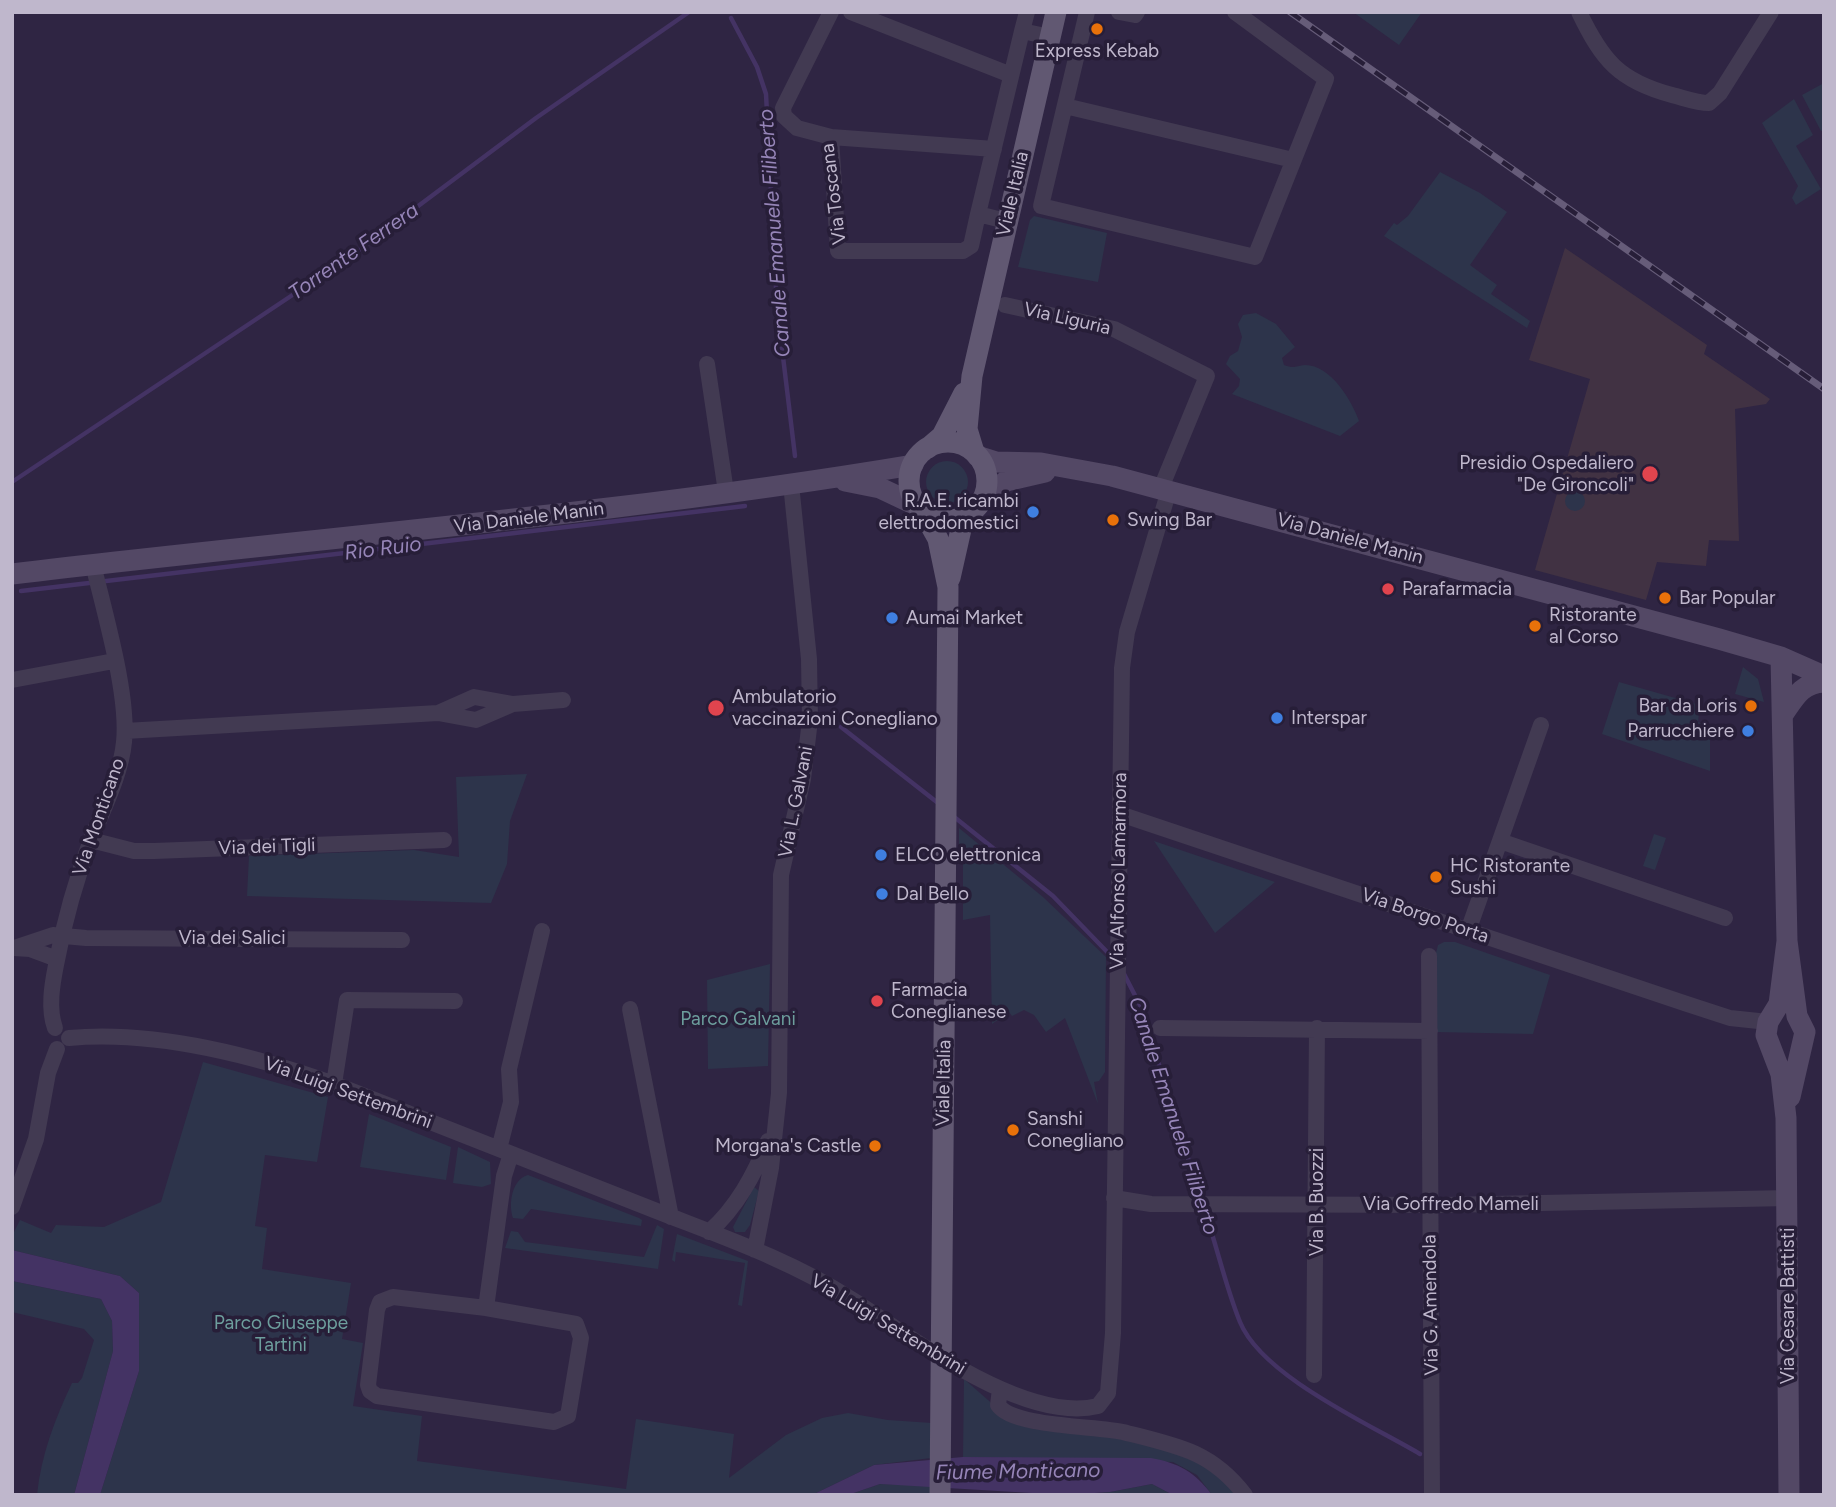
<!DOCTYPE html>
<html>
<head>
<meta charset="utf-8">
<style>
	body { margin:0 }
	#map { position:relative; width:1836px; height:1507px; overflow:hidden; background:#2f2543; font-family:Figtree,sans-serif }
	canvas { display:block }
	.frame { position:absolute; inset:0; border:14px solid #bfb7cc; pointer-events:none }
</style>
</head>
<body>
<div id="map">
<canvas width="1836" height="1507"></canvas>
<div class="frame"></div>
</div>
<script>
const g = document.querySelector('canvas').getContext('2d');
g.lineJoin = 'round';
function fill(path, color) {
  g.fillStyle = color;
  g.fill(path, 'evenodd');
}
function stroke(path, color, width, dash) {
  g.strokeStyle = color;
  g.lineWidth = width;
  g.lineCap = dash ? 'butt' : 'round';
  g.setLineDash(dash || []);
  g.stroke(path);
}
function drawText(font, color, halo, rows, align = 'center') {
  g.font = font + ' Figtree,sans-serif';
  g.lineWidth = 7;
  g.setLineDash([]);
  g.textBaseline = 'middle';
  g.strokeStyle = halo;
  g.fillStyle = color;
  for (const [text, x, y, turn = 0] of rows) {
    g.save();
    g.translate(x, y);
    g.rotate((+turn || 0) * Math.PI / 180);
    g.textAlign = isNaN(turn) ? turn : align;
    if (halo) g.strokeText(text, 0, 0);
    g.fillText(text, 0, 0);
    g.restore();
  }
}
fill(new Path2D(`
	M 1565,248 L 1707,345 L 1704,354 L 1770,399 L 1766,404 L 1735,409 L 1739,541 L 1709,540 L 1706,566 L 1657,562 L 1646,600 L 1535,570 L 1590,379 L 1529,360 Z`), '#413243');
fill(new Path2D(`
	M 1353,12 L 1422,12 L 1399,45 Z
	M 1824,83 L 1824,130 L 1821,131 L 1802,95 Z
	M 1794,99 L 1813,135 L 1796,146 L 1821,189 L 1796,205 L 1792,198 L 1798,186 L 1762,123 Z
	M 1440,172 L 1480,193 L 1507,212 L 1470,265 L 1497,285 L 1491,294 L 1530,321 L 1527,328 L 1384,236 L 1394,223 L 1397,225 L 1408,216 Z
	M 1034,216 L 1107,233 L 1098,282 L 1018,267 L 1030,220 Z
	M 1256,313 L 1276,324 L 1295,347 L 1282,358 L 1284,365 C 1294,369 1296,366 1305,365 C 1331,365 1352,401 1359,421 L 1340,436 L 1232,394 L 1239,386 L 1240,379 L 1226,364 L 1230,356 L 1238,351 L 1242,337 L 1238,324 L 1243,315 Z
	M926 482a21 21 0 1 1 42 0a21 21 0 1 1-42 0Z
	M1565 501a10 10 0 1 1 20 0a10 10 0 1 1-20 0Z
	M 1743,667 L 1758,679 L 1764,702 L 1735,694 Z
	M 1619,682 L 1700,705 L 1698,722 L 1710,727 L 1710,771 L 1602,734 Z
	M 527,774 L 510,821 L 507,864 L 491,903 L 247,896 L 249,856 L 414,850 L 459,857 L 456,777 Z
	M 959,828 L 1043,897 L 1106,957 L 1105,1072 L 1099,1081 L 1094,1082 L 1098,1104 L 1065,1018 L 1046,1032 L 1034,1015 L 1024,1010 L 1012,1016 L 1009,1012 L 992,1024 L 990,915 L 963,920 L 963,854 L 959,845 Z
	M 1654,834 L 1666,838 L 1655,870 L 1643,866 Z
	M 1154,841 L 1275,882 L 1215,933 Z
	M 1444,942 L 1455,942 L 1550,975 L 1533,1034 L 1435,1032 L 1435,957 L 1438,945 Z
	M 770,964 L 768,1066 L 708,1069 L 707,980 Z
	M 203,1062 L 328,1097 L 317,1162 L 265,1155 L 255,1226 L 267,1228 L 262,1269 L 351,1283 L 342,1339 L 363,1343 L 353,1406 L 422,1416 L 417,1461 L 626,1489 L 636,1419 L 734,1434 L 729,1478 L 786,1435 L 822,1418 L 848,1413 L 888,1420 L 932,1423 L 931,1458 L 874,1465 L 812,1495 L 100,1495 L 139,1371 L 139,1293 L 120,1276 L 12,1250 L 12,1236 L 20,1220 L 51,1233 L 56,1225 L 104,1227 L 161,1202 Z
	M 369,1114 L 451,1147 L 446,1180 L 360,1167 Z
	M 458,1147 L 490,1162 L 491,1184 L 482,1187 L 453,1183 Z
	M 528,1175 L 639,1218 L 642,1220 L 641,1226 L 531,1209 L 523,1219 L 513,1218 C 508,1204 512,1179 528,1175 Z
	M 754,1187 L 759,1191 L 750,1225 L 745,1232 L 735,1232 L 733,1227 Z
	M 657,1225 L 664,1229 L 658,1269 L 505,1248 L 511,1231 L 518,1232 L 525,1242 L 644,1257 Z
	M 677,1234 L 748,1261 L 742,1306 L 738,1305 L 745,1263 L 676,1252 L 675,1262 L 672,1260 Z
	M 12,1281 L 101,1299 L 112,1321 L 113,1351 L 74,1495 L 37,1495 C 41,1455 55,1419 72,1383 L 78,1383 L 82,1378 L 94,1340 L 84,1329 L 12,1312 Z
	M 964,1379 L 996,1407 L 1191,1455 L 1242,1495 L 1212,1495 L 1197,1475 L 1173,1462 L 963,1457 Z
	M 880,1484 L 930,1485 L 930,1495 L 848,1495 Z
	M 1152,1484 L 1173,1495 L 1065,1495 L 1110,1492 Z`), '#2d344b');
fill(new Path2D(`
	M 12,1250 L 120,1276 L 139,1293 L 139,1371 L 100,1495 L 74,1495 L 113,1351 L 112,1321 L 101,1299 L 12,1281 Z
	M 963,1457 L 1151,1458 C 1179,1463 1195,1472 1212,1495 L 1173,1495 L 1152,1484 L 1110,1492 L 1065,1495 L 880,1484 L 848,1495 L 812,1495 L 874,1465 Z`), '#443364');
stroke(new Path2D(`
	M 731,18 L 757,67 L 766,94 L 777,307 L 795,456
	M 12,482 L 354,254 L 536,118 L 689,12
	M 21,591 L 745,506
	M 841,727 L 938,803
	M 953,816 L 1053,896 L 1113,958
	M 1124,974 L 1141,1007 L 1201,1200
	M 1204,1209 C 1217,1246 1225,1285 1240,1322 C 1262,1376 1369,1424 1420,1454`), '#443364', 4.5);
stroke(new Path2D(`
	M 831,12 L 783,108 L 784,116 L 797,128 L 831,137 L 838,251 L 963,251 L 971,246 L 978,214 L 1006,221
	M 851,12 L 1011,75
	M 1027,12 L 1022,31 L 1050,37
	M 1087,12 L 1041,206 L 1255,257 L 1326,79 L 1235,12
	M 1119,12 L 1135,15 L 1137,12
	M 1579,12 C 1602,60 1619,81 1672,95 C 1684,98 1697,103 1709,103 L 1720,93 L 1771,12
	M 1065,106 L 1293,160
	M 831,137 L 994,149
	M 978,214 L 1022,31
	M 1005,305 L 1114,329 L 1207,376 L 1161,488
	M 707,364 L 726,492
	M 12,680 L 114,661
	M 513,704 L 476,720 L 438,713 L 474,697 L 513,704 L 563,700
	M 125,731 L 438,713
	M 1120,814 L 1687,1004 L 1730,1018 L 1768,1022
	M 91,840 L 134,851 L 154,851 L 444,840
	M 1500,841 L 1725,918
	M 1468,931 L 1541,725
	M 1429,956 L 1432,1495
	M 57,959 L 30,949 L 14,948 L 53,935 L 86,938 L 402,940
	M 630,1009 L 671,1217
	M 55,1028 C 48,1009 52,985 56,965 C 64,922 76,879 92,837 C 104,807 121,774 124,742 C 129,695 104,611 93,564
	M 1160,1028 L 1430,1031
	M 69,1038 C 156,1030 252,1055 334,1084 C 439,1125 544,1167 649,1208 C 717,1235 789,1259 851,1299 C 911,1337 1024,1424 1098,1406 L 1108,1393 L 1113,1333 L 1122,668 L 1127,632 L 1169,490
	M 334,1084 L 347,1000 L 455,1001
	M 499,1149 L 511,1102 L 509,1069 L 542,931
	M 1114,1198 L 1151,1204 L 1442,1205 L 1789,1198
	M 12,1207 L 36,1139 L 48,1073 L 57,1049
	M 709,1232 C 737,1207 754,1175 768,1141
	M 755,1250 L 771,1168 L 779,1093 L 781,875 L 803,779 L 810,720 L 809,659 L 791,484
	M 393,1297 L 486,1308 L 576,1324 L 581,1338 L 568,1416 L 554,1422 L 377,1396 L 370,1391 L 368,1385 L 377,1310 L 380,1302 Z
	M 486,1308 L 504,1176 L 511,1154
	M 1314,1375 L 1317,1028
	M 1000,1389 L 998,1405 C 1012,1427 1097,1426 1123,1432 C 1146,1438 1174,1444 1196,1454 C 1215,1463 1232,1478 1245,1495`), '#423a52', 16);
stroke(new Path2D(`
	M 977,456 L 996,462 L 1041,463 L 1112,476 L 1719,639 L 1781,657 L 1824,676
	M 845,481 L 880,488 L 918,506
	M 982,500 L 1006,481 L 1045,472
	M 12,574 C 313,538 614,515 913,465
	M 1781,657 L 1787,941 L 1797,1016 L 1805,1032 L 1790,1097
	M 1784,713 C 1795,697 1802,683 1824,682
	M 1787,941 L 1779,1004 L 1768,1022 L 1766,1035 L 1781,1074 L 1786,1118 L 1789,1495`), '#534865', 21);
stroke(new Path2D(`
	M909 481a39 39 0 1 1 78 0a39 39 0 1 1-78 0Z
	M 928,448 L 942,436 L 964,393
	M 974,452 L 967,429 L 972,376 L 1056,12
	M 923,512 L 938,539 L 948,587 L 940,1495
	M 950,578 L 964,516`), '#615872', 21);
const rail = new Path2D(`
	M 1290,12 L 1824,389`);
stroke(rail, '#665c79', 7);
stroke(rail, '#271e38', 4.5, [13]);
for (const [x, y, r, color] of [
	[1097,29,7,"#e8710a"],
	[1650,474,9,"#e0444e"],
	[1033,512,7,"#3f7fe0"],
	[1113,520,7,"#e8710a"],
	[1388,589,7,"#e0444e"],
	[1665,598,7,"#e8710a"],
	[892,618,7,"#3f7fe0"],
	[1535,626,7,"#e8710a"],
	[1751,706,7,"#e8710a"],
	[716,708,9,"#e0444e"],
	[1277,718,7,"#3f7fe0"],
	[1748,731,7,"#3f7fe0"],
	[881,855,7,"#3f7fe0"],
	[1436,877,7,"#e8710a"],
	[882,894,7,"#3f7fe0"],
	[877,1001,7,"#e0444e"],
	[1013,1130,7,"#e8710a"],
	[875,1146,7,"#e8710a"]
]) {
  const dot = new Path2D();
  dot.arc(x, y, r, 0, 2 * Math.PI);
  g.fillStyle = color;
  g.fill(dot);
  stroke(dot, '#271e38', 2.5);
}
drawText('19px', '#bfb7cc', '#271e38', [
	["Express Kebab",1097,51,"center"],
	["Presidio Ospedaliero",1634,463,"right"],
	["\"De Gironcoli\"",1634,485,"right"],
	["R.A.E. ricambi",1019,501,"right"],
	["elettrodomestici",1019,523,"right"],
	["Swing Bar",1127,520],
	["Parafarmacia",1402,589],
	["Bar Popular",1679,598],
	["Ristorante",1549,615],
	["al Corso",1549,637],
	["Aumai Market",906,618],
	["Ambulatorio",732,697],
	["vaccinazioni Conegliano",732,719],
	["Bar da Loris",1737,706,"right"],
	["Interspar",1291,718],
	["Parrucchiere",1734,731,"right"],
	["ELCO elettronica",895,855],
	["HC Ristorante",1450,866],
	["Sushi",1450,888],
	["Dal Bello",896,894],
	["Farmacia",891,990],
	["Coneglianese",891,1012],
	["Sanshi",1027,1119],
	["Conegliano",1027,1141],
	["Morgana's Castle",861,1146,"right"]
], 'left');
drawText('19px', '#bfb7cc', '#271e38', [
	["Via Toscana",834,194,-97],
	["Viale Italia",1013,194,-77],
	["Via Liguria",1067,319,13],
	["Via Daniele Manin",529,518,-7],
	["Via Daniele Manin",1350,539,15],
	["Via L. Galvani",796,802,-79],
	["Via Monticano",99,817,-71],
	["Via dei Tigli",267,847,-2],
	["Via Alfonso Lamarmora",1119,871,-89],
	["Via Borgo Porta",1425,916,19],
	["Via dei Salici",232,938],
	["Viale Italia",944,1083,-89],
	["Via Luigi Settembrini",348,1093,20],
	["Via B. Buozzi",1317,1202,-90],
	["Via Goffredo Mameli",1451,1204],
	["Via G. Amendola",1431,1305,-91],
	["Via Cesare Battisti",1788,1306,-90],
	["Via Luigi Settembrini",888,1325,31]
]);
drawText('19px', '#6d9e9d', '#271e38', [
	["Parco Galvani",738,1019],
	["Parco Giuseppe",281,1323],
	["Tartini",281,1345]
]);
drawText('italic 21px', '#9685b8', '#271e38', [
	["Canale Emanuele Filiberto",775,233,-94],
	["Torrente Ferrera",354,252,-35],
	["Rio Ruio",383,549,-7],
	["Canale Emanuele Filiberto",1173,1116,72],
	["Fiume Monticano",1018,1472,-1]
]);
</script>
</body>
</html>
